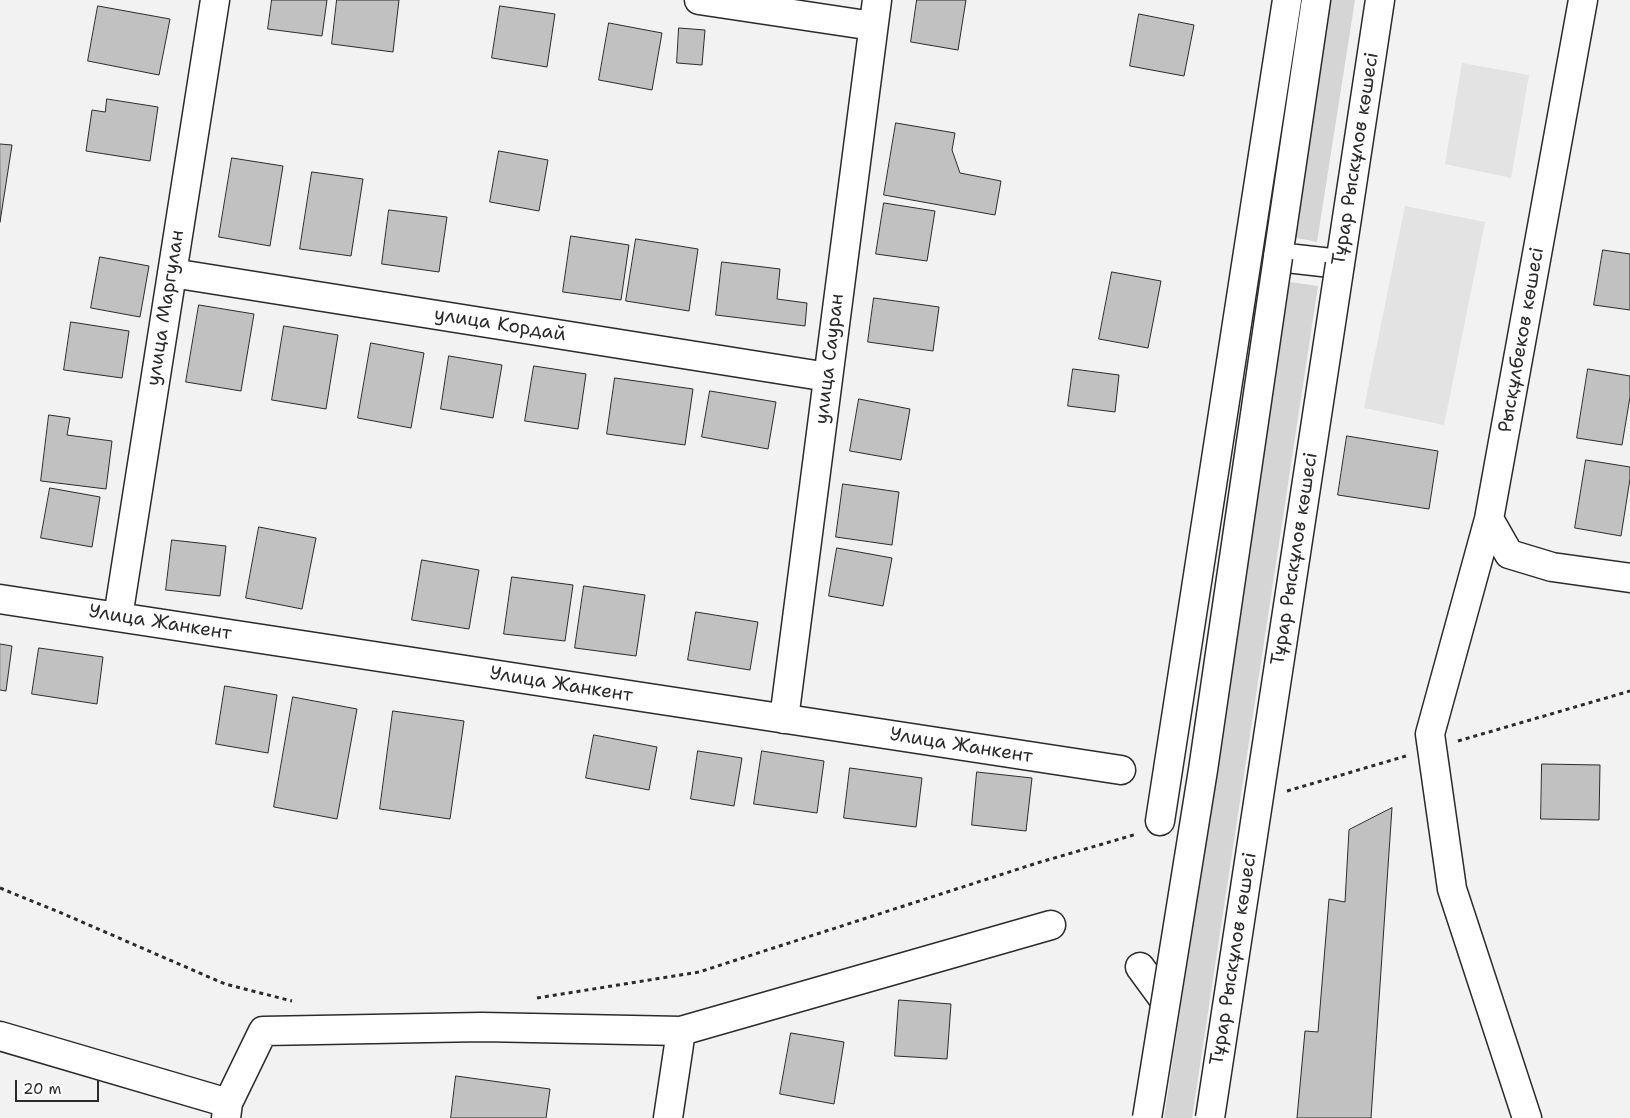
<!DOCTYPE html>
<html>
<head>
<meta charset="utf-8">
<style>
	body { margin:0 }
	#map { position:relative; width:1630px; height:1118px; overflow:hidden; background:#f2f2f2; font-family:"Shantell Sans",sans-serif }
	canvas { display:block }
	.scale { position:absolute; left:15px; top:1080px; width:84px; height:22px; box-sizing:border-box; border:2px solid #2b2b2b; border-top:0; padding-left:6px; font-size:15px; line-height:18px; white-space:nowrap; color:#2b2b2b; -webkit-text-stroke:4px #fff; paint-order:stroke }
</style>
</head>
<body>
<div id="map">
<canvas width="1630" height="1118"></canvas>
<div class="scale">20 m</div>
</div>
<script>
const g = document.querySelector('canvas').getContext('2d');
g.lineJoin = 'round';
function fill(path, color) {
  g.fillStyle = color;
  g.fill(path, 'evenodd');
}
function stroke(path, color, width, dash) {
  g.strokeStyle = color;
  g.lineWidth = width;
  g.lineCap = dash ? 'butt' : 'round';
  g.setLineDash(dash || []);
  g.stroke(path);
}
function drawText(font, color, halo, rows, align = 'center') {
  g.font = font + ' "Shantell Sans",sans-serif';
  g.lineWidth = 4.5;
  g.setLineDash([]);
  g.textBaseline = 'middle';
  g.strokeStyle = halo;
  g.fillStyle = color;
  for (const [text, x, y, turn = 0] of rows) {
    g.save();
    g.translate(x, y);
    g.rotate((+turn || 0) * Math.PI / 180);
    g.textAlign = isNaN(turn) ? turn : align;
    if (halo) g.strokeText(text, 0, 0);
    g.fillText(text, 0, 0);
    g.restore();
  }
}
fill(new Path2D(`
	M 1462,63 L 1529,75 L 1511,178 L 1445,164 Z
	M 1405,206 L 1485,222 L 1444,425 L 1364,408 Z`), '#e3e3e3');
fill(new Path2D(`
	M 1330,0 L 1355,0 L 1317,242 L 1293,237 Z
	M 1290,282 L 1318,286 L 1192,1118 L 1164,1118 Z`), '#d5d5d5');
const building = new Path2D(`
	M 272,0 L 327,0 L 322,36 L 268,29 Z
	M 337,0 L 399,0 L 393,52 L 332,44 Z
	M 917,0 L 966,0 L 958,50 L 911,42 Z
	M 98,6 L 170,19 L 159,75 L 88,61 Z
	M 500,6 L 555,14 L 547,67 L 492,58 Z
	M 1139,14 L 1194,25 L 1184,76 L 1130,66 Z
	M 609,23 L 662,33 L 652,90 L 599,80 Z
	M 679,28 L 705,30 L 702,65 L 677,63 Z
	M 107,99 L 158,107 L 150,161 L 86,151 L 92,110 L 105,112 Z
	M 896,123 L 955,133 L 952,150 L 960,173 L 1001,181 L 995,215 L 884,195 Z
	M 0,144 L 12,145 L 0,222 Z
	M 499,151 L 548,160 L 539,211 L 490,202 Z
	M 232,158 L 283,166 L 270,246 L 219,237 Z
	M 312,172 L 363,179 L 351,256 L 300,249 Z
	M 884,203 L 935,211 L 927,261 L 876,254 Z
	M 389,210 L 447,217 L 439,272 L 382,264 Z
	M 571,236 L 629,245 L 621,300 L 563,292 Z
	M 636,239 L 698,249 L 689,311 L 626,301 Z
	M 1603,250 L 1630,254 L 1630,310 L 1594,305 Z
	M 100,257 L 149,266 L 140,317 L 91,308 Z
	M 722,262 L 780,269 L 777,299 L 807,303 L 805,326 L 716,315 Z
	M 1112,272 L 1161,281 L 1148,348 L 1099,339 Z
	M 874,298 L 939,307 L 933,351 L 868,342 Z
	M 199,305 L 254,314 L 241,391 L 186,382 Z
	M 71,322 L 129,331 L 122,378 L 64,370 Z
	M 284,326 L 338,335 L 326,409 L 272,400 Z
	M 371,343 L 424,353 L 411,428 L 358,418 Z
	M 449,356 L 502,365 L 493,418 L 441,409 Z
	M 534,366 L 586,374 L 578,429 L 525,421 Z
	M 1073,369 L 1119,375 L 1115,412 L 1068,406 Z
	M 1588,369 L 1630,376 L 1630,397 L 1622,445 L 1577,438 Z
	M 615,378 L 693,389 L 685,445 L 607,434 Z
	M 710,391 L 776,402 L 768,449 L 702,437 Z
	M 859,399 L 910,409 L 901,460 L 850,451 Z
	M 49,415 L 70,418 L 67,435 L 112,441 L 106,489 L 41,481 Z
	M 1347,436 L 1438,451 L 1429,509 L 1338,495 Z
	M 1586,460 L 1630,467 L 1630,479 L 1621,536 L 1575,528 Z
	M 843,484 L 899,492 L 892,545 L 836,537 Z
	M 50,488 L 100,497 L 92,547 L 41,538 Z
	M 259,527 L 316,538 L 302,609 L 246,598 Z
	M 172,540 L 226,546 L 220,596 L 166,590 Z
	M 837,548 L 892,558 L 883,606 L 829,596 Z
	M 422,560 L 479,570 L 469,629 L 412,620 Z
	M 512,577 L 573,585 L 565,641 L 504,634 Z
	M 584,586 L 645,595 L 636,656 L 575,648 Z
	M 696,612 L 758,622 L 750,670 L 688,660 Z
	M 0,644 L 12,646 L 6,691 L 0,690 Z
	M 39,648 L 103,657 L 97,704 L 32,694 Z
	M 225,686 L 277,695 L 268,753 L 216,744 Z
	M 293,697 L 357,709 L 337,819 L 274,807 Z
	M 393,711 L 464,721 L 450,819 L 380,809 Z
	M 594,735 L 657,747 L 649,790 L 586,778 Z
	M 698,751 L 742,758 L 734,806 L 691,799 Z
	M 762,751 L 824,761 L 817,813 L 754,804 Z
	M 1542,764 L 1600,765 L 1599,820 L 1541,819 Z
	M 850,768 L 922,778 L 916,827 L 844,818 Z
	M 977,772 L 1032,778 L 1026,831 L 972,825 Z
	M 1392,808 L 1371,1118 L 1297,1118 L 1305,1031 L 1318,1032 L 1329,899 L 1345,902 L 1349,830 Z
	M 899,1000 L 951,1004 L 947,1059 L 895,1056 Z
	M 791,1033 L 844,1042 L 834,1104 L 780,1094 Z
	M 456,1076 L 550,1089 L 546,1118 L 451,1118 Z`);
fill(building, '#c1c1c1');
stroke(building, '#2b2b2b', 1);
const minor = new Path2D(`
	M 699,0 L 873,26
	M 1583,0 L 1489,519 L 1509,554 L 1552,567 L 1630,578
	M 172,273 L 828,377
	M 1489,519 L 1430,734 L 1452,889 L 1527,1118
	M 0,599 L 1121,770
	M 118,617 L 215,0
	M 784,719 L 877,0
	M 1160,821 L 1287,0
	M 1140,967 L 1165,1001
	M 0,1036 L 228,1103
	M 226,1118 L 228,1103 L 263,1031 L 482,1027 L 681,1031 L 1051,925
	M 668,1118 L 681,1031`);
const major = new Path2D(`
	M 1316,0 L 1278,257 L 1340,264 L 1380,0`);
stroke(minor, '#2b2b2b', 31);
stroke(major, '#2b2b2b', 31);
stroke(new Path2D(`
	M 1458,741 L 1630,691
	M 1287,791 L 1406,756
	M 0,888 L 59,912 L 225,984 L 292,1001
	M 537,998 L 699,972 L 1037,863 L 1137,834`), '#2b2b2b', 3, [4, 4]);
stroke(minor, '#fff', 28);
stroke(major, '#fff', 28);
const majorBridge = new Path2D(`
	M 1147,1118 L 1203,770 L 1278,257
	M 1210,1118 L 1340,264`);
stroke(majorBridge, '#2b2b2b', 31, []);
stroke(majorBridge, '#fff', 28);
drawText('19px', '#2b2b2b', '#fff', [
	["Тұрар Рыскұлов көшесі",1356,159,-81],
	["улица Маргулан",166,308,-81],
	["улица Кордай",500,325,9],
	["Рысқұлбеков көшесі",1522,340,-80],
	["улица Сауран",830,359,-83],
	["Тұрар Рыскұлов көшесі",1295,559,-81],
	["Улица Жанкент",160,623,9],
	["Улица Жанкент",561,685,9],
	["Улица Жанкент",961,746,9],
	["Тұрар Рыскұлов көшесі",1234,959,-81]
]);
</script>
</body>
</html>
